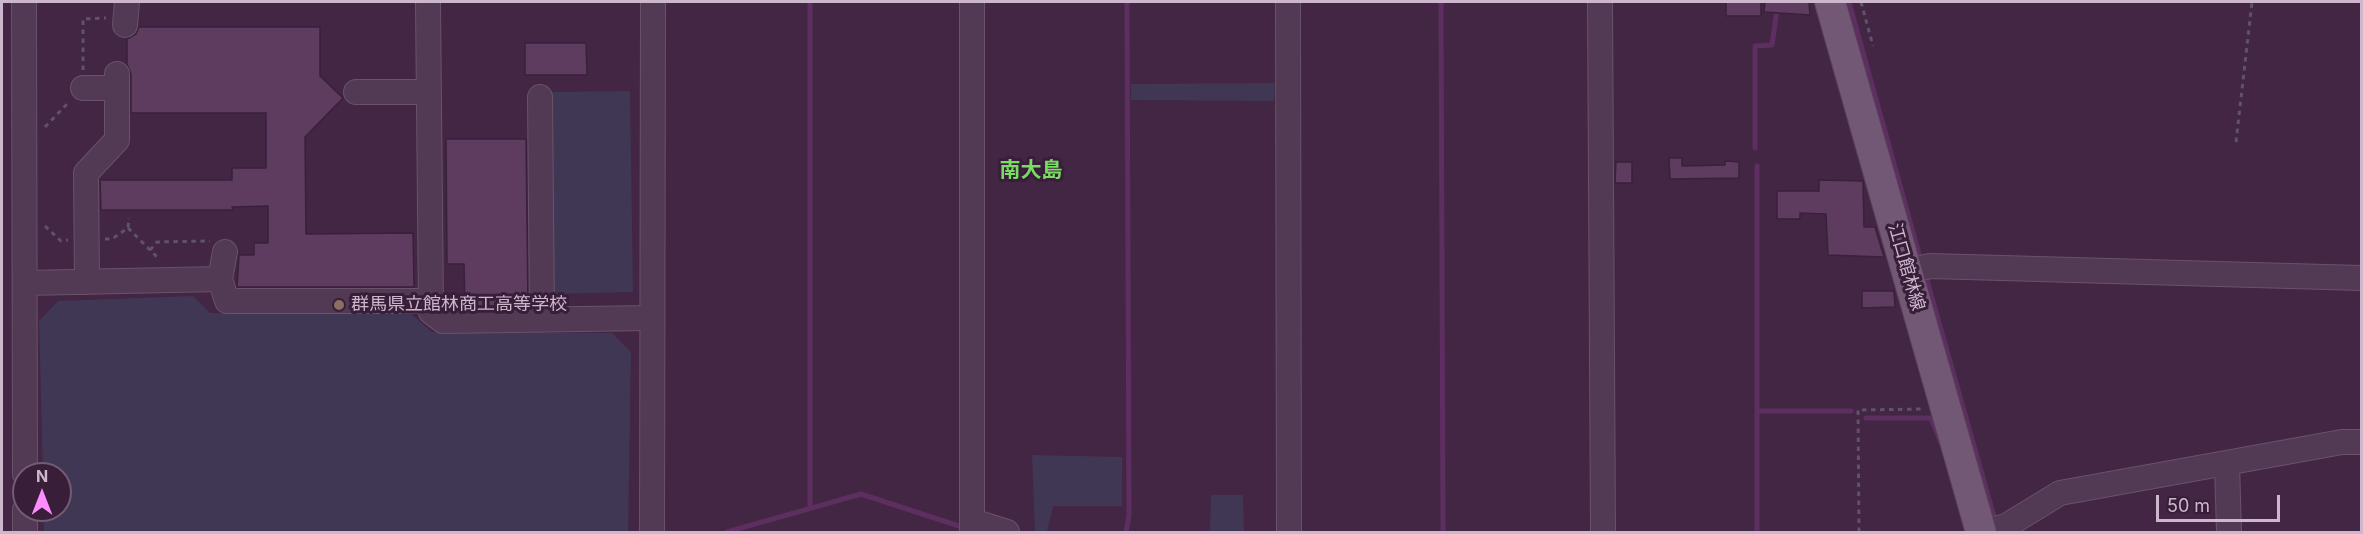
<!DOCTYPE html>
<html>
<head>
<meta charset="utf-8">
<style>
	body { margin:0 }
	#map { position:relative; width:2363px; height:534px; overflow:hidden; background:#432544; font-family:Inter,sans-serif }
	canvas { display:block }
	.frame { position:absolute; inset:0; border:3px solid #cdb7cd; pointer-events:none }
	.north { position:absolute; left:12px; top:462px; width:60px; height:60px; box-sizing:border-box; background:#381e39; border:2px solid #745b74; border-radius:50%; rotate:0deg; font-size:16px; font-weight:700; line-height:24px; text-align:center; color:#cdb7cd }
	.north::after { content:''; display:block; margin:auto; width:21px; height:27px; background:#fd8cfe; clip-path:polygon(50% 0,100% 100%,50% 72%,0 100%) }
	.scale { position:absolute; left:2156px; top:495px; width:124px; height:27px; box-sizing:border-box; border:3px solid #cdb7cd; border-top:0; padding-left:8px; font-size:18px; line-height:21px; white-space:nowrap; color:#cdb7cd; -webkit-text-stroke:4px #381e39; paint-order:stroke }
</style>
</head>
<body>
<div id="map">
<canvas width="2363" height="534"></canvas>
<div class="frame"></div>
<div class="north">N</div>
<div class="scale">50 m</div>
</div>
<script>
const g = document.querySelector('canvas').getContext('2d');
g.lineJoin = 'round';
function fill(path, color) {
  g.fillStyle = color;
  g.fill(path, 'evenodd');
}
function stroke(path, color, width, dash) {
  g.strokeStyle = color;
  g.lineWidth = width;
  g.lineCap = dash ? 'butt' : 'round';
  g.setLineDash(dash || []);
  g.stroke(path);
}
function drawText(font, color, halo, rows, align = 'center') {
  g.font = font + ' Inter,"Noto Sans JP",sans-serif';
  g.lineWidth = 6;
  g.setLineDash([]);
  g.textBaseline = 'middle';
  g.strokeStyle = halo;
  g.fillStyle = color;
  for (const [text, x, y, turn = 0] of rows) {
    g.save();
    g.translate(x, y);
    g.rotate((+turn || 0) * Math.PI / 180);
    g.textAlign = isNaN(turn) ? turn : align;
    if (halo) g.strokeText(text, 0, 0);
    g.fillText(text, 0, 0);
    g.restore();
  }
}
fill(new Path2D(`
	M 1275,83 L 1274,101 L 1131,100 L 1131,84 Z
	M 630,91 L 633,292 L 550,294 L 547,92 Z
	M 193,296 L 210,313 L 411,314 L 432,332 L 612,333 L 631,352 L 628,532 L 44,532 L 44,510 L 60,510 L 60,474 L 43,474 L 39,321 L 58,301 Z
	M 1032,455 L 1122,457 L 1122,506 L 1053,506 L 1047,532 L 1035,532 Z
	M 1211,495 L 1243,495 L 1244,532 L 1210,532 Z`), '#403755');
stroke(new Path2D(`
	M 1441,2 L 1443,532
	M 1849,2 L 1921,261
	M 1755,148 L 1755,46 L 1772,45 L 1778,2
	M 1925,273 L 1995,520
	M 1757,411 L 1851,411
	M 1866,418 L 1931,418 L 1941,443
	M 810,508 L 810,2
	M 727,532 L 861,494 L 962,527 L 962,523
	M 1126,532 L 1129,516 L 1127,2
	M 1757,532 L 1757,166`), '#5d2e60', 5);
const building = new Path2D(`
	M 1726,2 L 1761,2 L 1761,16 L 1726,16 Z
	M 1765,2 L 1809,2 L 1810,15 L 1764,12 Z
	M 139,27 L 320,27 L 320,76 L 343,98 L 305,137 L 306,234 L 413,233 L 414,287 L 237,287 L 239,255 L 254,255 L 254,243 L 268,243 L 268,206 L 232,207 L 233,210 L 101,210 L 100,180 L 232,180 L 232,168 L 266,168 L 266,113 L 131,113 L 131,74 L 127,64 L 127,39 L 136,34 Z
	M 525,43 L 586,43 L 587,75 L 525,75 Z
	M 446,139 L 526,139 L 528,306 L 465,306 L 464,264 L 447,264 Z
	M 1669,158 L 1682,158 L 1682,166 L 1725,165 L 1725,161 L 1739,162 L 1739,178 L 1670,179 Z
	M 1616,162 L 1632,162 L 1632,183 L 1615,183 Z
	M 1819,180 L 1863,181 L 1864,227 L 1875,227 L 1884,257 L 1828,255 L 1826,214 L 1800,213 L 1800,219 L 1777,219 L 1777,191 L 1819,191 Z
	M 1862,291 L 1894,291 L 1895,307 L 1862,308 Z`);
fill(building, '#5e3c60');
stroke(building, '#3a213b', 1.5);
const minor = new Path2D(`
	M 24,2 L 25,474
	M 428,2 L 431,312 L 443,321 L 651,318
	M 1288,2 L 1289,532
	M 1600,2 L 1603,532
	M 125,25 L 127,2
	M 83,88 L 117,88
	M 356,92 L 429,92
	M 540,97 L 542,320
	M 225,252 L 220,279 L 227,301 L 431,301
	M 1908,271 L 1930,266 L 2362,278
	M 87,282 L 86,173 L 117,140 L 117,74
	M 25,283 L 220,279
	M 2227,464 L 2229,532
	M 25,510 L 25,532
	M 972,521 L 1007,532
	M 652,532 L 653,2
	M 972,532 L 972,2
	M 1982,532 L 2006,526 L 2060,493 L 2342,442 L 2362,442`);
const major = new Path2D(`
	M 1830,2 L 1981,532`);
stroke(minor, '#6a526b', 26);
stroke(major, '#59415a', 32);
stroke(new Path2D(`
	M 1861,2 L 1873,46
	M 83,70 L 83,19 L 106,18
	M 45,127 L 70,101
	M 2236,142 L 2252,2
	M 45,226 L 61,241 L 68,240
	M 128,228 L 157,257
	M 105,239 L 112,239 L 128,228 L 129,218
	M 150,250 L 157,242 L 210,241
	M 1859,532 L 1858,410 L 1923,409`), '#60526d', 3, [4.5, 4.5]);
stroke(minor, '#533a54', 24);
stroke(major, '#725874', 30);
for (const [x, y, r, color] of [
	[339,305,6,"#8d6e63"]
]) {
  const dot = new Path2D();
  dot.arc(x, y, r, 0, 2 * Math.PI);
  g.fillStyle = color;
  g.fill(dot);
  stroke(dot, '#381e39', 2);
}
drawText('18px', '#cdb7cd', '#381e39', [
	["江口館林線",1906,267,74]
]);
drawText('18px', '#cdb7cd', '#381e39', [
	["群馬県立館林商工高等学校",351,305]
], 'left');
drawText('bold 21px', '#7add63', '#381e39', [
	["南大島",1031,171]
]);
</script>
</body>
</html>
